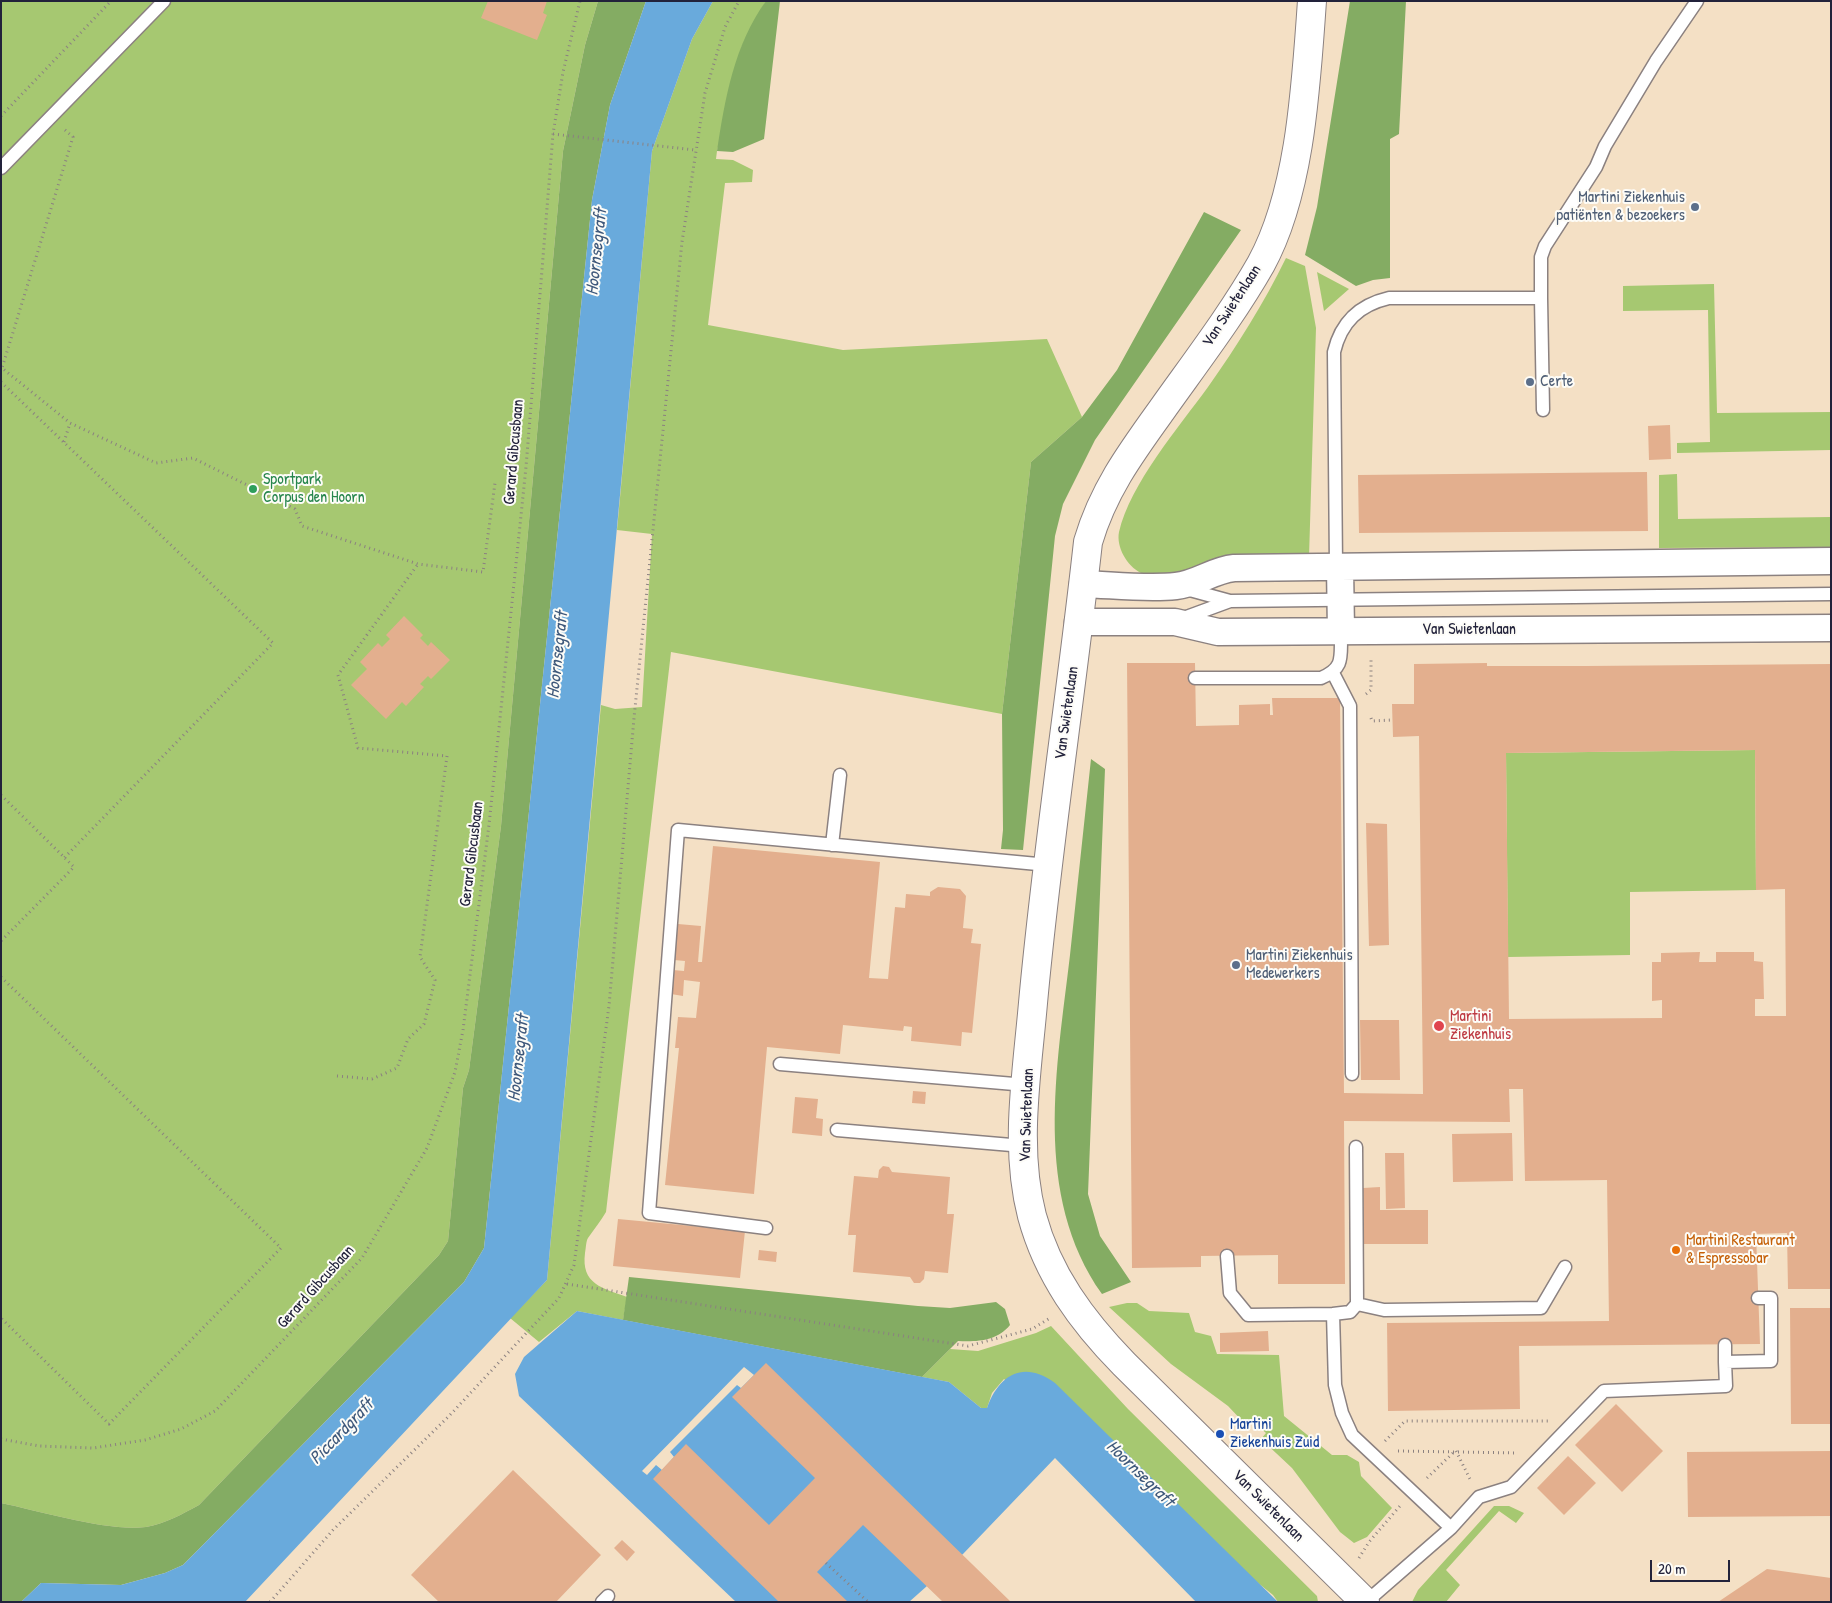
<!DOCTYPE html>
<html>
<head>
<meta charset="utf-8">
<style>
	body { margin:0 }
	#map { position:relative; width:1832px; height:1603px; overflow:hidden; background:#f4e0c5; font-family:"Patrick Hand",sans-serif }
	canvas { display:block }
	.frame { position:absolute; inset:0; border:2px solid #22223b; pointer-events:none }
	.scale { position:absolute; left:1650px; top:1560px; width:80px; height:22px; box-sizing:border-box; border:2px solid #22223b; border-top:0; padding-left:6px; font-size:15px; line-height:18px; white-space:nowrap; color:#22223b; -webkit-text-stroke:4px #fdfcf7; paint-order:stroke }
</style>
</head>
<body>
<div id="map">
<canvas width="1832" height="1603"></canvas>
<div class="frame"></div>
<div class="scale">20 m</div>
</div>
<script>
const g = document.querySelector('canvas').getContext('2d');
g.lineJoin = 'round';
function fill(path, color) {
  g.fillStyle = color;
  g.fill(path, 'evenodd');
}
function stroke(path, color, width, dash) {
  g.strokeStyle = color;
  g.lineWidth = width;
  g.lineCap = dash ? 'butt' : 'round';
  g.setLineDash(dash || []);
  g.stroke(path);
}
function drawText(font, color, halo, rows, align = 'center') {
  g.font = font + ' "Patrick Hand",sans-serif';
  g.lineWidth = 4;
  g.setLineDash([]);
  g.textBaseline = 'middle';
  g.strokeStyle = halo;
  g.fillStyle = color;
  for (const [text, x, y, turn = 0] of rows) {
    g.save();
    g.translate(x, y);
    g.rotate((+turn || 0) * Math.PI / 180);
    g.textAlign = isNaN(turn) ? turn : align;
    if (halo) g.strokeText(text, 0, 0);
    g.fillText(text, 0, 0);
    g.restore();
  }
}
fill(new Path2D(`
	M 1,1 L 598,1 L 585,45 L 563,151 L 501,826 L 469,1070 L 463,1088 L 448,1241 L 439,1255 L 199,1505 C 182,1514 165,1524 146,1527 C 109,1532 40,1511 1,1503 Z
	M 713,1 L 766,1 L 742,46 L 717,151 L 716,159 L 733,160 L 753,170 L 752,182 L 725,183 L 708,325 L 843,350 L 1047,339 L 1082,417 L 1031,462 L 1002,714 L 671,652 L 606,1212 C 601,1221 594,1229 588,1238 C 586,1241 586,1248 585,1253 C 581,1284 602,1288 627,1297 L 623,1320 L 577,1311 L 539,1342 L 510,1318 L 547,1280 L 601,705 L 615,709 L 642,707 L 652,534 L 617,530 L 652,151 L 692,39 Z
	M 1286,258 L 1305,266 L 1316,328 L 1309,557 C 1282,561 1158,582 1141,573 C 1127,566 1116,547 1119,532 C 1130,484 1179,427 1208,387 C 1237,346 1264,303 1286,258 Z
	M 1317,272 L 1349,289 L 1324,311 Z
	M 1714,284 L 1717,413 L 1831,412 L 1831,450 L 1677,453 L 1677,443 L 1710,442 L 1708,310 L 1623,311 L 1623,286 Z
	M 1677,474 L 1678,519 L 1831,517 L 1831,547 L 1659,548 L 1659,475 Z
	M 1755,750 L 1756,890 L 1630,892 L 1630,955 L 1508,957 L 1506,753 Z
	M 1127,1303 L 1137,1303 L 1149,1311 L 1189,1313 L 1195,1332 L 1211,1336 L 1217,1354 L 1279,1355 L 1284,1416 L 1332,1455 L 1347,1455 L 1359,1462 L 1361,1476 L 1392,1508 L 1367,1537 L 1354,1543 L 1340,1532 L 1292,1468 L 1261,1439 L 1266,1433 L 1251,1420 L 1246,1425 L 1228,1406 L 1171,1364 L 1109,1307 Z
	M 1051,1326 L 1128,1409 L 1317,1596 L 1318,1602 L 1278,1602 L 1273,1595 L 1004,1379 L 992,1393 L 987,1408 L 981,1408 L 949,1382 L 922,1377 L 950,1349 L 978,1351 L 1036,1333 Z
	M 1494,1506 L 1509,1506 L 1524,1513 L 1516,1523 L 1499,1511 L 1446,1570 L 1460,1585 L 1446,1602 L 1412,1602 L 1418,1590 Z`), '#a6c871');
fill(new Path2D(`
	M 598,1 L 646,1 L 610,105 L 592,200 L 484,1248 L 464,1282 L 183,1565 L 165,1573 L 121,1585 L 41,1583 L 21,1602 L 1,1602 L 1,1503 C 40,1511 109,1532 146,1527 C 165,1524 182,1514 199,1505 L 439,1255 L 448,1241 L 463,1088 L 469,1070 L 501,826 L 563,151 L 585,45 Z
	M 766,1 L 780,1 L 764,139 L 733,152 L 717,151 C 725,99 734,45 766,1 Z
	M 1350,1 L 1406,1 L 1399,134 L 1390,139 L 1390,278 L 1373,280 L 1356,286 L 1305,255 L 1317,207 Z
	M 1204,212 L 1241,230 L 1095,440 L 1063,504 L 1055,536 L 1023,850 L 1001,849 L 1003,830 L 1002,714 L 1031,462 L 1082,417 L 1117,370 Z
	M 1091,759 L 1105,769 L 1088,1194 L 1100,1236 L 1131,1282 L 1102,1294 C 1032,1195 1057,1067 1070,955 C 1077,890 1084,824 1091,759 Z
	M 629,1277 L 918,1306 L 950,1308 L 996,1302 L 1005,1309 L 1010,1325 C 997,1341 977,1342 958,1341 L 922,1377 L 623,1320 Z`), '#84ac63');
fill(new Path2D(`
	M 646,1 L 713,1 L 692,39 L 652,151 L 547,1280 L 245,1602 L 21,1602 L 41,1583 L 121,1585 L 165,1573 L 183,1565 L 464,1282 L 484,1248 L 592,200 L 610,105 Z
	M 577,1311 L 949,1382 L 981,1408 L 987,1408 C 999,1374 1024,1360 1055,1383 L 1278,1602 L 1196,1602 L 1055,1458 L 963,1554 L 909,1602 L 736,1602 L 519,1396 L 515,1374 L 524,1357 Z`), '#69aadc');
fill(new Path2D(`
	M 744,1367 L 754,1375 L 741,1388 L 737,1385 L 670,1452 L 674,1457 L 662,1470 L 656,1465 L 647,1475 L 642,1471 Z`), '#f4e0c5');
fill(new Path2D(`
	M 488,1 L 547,1 L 543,13 L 547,15 L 537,40 L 481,18 Z
	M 1670,425 L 1671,459 L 1649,460 L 1648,426 Z
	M 1647,472 L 1648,531 L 1359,533 L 1358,475 Z
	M 404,616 L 423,635 L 420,638 L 428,646 L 431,642 L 450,660 L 431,679 L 428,676 L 420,684 L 424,687 L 406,706 L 402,702 L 386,719 L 351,685 L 367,669 L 360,662 L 378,643 L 382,647 L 390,639 L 386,635 Z
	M 1127,663 L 1195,663 L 1196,726 L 1239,725 L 1239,705 L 1270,704 L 1270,715 L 1273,715 L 1272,698 L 1340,698 L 1344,1093 L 1423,1094 L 1419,736 L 1393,737 L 1392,704 L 1414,704 L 1414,664 L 1487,663 L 1487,666 L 1586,666 L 1831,664 L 1831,1289 L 1788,1289 L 1787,1233 L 1756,1234 L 1760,1344 L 1519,1346 L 1520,1409 L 1388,1411 L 1387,1323 L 1609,1321 L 1607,1180 L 1525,1181 L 1523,1089 L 1509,1089 L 1510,1122 L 1344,1121 L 1345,1284 L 1278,1284 L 1278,1255 L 1201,1256 L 1201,1267 L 1132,1268 ZM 1755,750 L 1756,890 L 1785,889 L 1786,1016 L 1755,1016 L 1755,999 L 1764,999 L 1763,962 L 1754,961 L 1754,952 L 1716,952 L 1716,962 L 1699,962 L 1700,952 L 1661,953 L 1661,962 L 1652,962 L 1652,1001 L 1662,1000 L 1662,1018 L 1509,1019 L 1506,753 Z
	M 1366,823 L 1387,824 L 1389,945 L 1369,946 Z
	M 713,846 L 880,862 L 869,978 L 888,979 L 895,907 L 905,908 L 906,894 L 930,896 L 930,892 L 938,887 L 960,889 L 966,896 L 963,928 L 973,929 L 971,943 L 981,944 L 972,1033 L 962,1032 L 961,1046 L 911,1041 L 912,1027 L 904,1026 L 903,1031 L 843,1025 L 840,1054 L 767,1047 L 754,1194 L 665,1185 L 679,1048 L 675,1048 L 678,1017 L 696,1018 L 700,982 L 684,980 L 683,996 L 671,994 L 673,970 L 684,971 L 685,961 L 674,960 L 678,924 L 701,926 L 698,962 L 702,962 Z
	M 1360,1020 L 1399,1020 L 1400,1080 L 1361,1080 Z
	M 913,1091 L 926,1092 L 925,1104 L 912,1103 Z
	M 795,1097 L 818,1099 L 816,1118 L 823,1119 L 822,1136 L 792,1133 Z
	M 1512,1133 L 1513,1181 L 1453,1182 L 1452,1134 Z
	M 1385,1153 L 1404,1153 L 1405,1208 L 1386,1209 Z
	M 883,1166 L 889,1167 L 892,1172 L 950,1177 L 947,1214 L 954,1214 L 948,1273 L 925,1271 L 924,1279 L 920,1283 L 914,1283 L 910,1277 L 853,1272 L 856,1235 L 848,1235 L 854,1176 L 878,1178 L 879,1170 Z
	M 1380,1187 L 1380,1210 L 1428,1210 L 1428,1244 L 1364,1244 L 1363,1188 Z
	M 618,1219 L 745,1231 L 740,1278 L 613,1266 Z
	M 759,1250 L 777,1252 L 776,1262 L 758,1260 Z
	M 1790,1308 L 1830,1308 L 1831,1424 L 1791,1424 Z
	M 1268,1331 L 1269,1351 L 1220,1352 L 1220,1333 Z
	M 766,1363 L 896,1490 L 1011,1602 L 943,1602 L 863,1525 L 817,1572 L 848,1602 L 779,1602 L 653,1479 L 686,1444 L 769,1525 L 815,1478 L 732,1397 Z
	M 1616,1404 L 1663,1451 L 1622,1492 L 1575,1445 Z
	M 1831,1451 L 1831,1516 L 1688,1517 L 1687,1452 Z
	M 1568,1456 L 1596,1483 L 1564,1515 L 1537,1488 Z
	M 513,1470 L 601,1555 L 556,1602 L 439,1602 L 411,1575 Z
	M 622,1540 L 635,1552 L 627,1561 L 614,1548 Z
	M 1767,1569 L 1831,1578 L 1831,1602 L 1718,1602 Z`), '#e3af8e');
const lane = new Path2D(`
	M 1,168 L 164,1
	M 1541,298 L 1543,410
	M 1336,566 L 1334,352 C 1341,322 1359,305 1389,298 L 1541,298 L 1541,257 L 1545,246 L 1596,167 L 1605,146 L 1656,61 L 1697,1
	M 1186,589 L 1230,601 L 1831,594
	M 1181,619 L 1230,601
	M 1333,673 L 1350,706 L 1352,1074
	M 1195,678 L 1321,678 C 1346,668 1340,655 1341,631
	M 832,845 L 840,775
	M 780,1064 L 1026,1085
	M 837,1130 L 1023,1146
	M 766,1228 L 649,1213 L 678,830 L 1048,865
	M 1227,1256 L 1230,1293 L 1248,1315 L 1333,1314 L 1335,1385 L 1342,1413 L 1352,1435 L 1451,1528
	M 1357,1304 L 1384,1310 L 1541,1308 L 1565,1267
	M 1333,1314 L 1350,1312 L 1357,1304 L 1356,1147
	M 1725,1345 L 1725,1362 L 1771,1361 L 1771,1298 L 1758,1298
	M 602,1602 L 608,1596
	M 1366,1602 L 1451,1528 L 1479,1497 L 1511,1487 L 1604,1391 L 1726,1386 L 1725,1362`);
const street = new Path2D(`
	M 1340,567 L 1341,631
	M 1083,584 C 1113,585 1146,589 1176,586 C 1197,584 1213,570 1234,568 L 1831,561
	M 1078,622 L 1175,622 L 1218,632 L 1831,628`);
const secondary = new Path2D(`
	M 1312,1 C 1306,83 1301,191 1261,264 C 1232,315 1195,363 1161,411 C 1130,454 1103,491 1088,542 C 1071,696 1047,849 1033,1003 C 1027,1073 1014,1147 1032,1216 C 1048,1275 1082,1321 1124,1364 L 1365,1602`);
stroke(lane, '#8b8180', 15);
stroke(street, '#8b8180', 29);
stroke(secondary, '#8b8180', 30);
stroke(new Path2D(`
	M 1,116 L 111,1
	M 65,130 L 73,137 L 2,368 L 70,423 L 156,463 L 193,458 L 295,509 L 302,526 L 418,564 L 483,572 L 495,483
	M 553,134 L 695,150
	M 1,382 L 273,643 L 64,858
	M 64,442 L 70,423
	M 1366,694 L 1371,690 L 1371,657
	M 1371,718 L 1372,721 L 1392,720
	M 1,795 L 74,867 L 1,941
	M 1,977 L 281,1248 L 109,1424 L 1,1318
	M 337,1076 L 372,1079 L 397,1068 L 408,1039 L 424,1024 L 435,980 L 420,957 L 447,756 L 358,748 L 338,675 L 418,564
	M 567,1284 L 968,1346 L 1032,1329 L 1050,1318
	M 1,1439 L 39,1446 L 93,1448 L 145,1440 L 181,1429 L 215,1411 L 362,1258 L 427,1148 L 455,1072 L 463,1030 L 489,825 L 526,467 L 553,134 L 563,72 L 580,1
	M 1385,1441 L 1405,1421 L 1548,1421
	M 1398,1451 L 1517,1453
	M 1456,1451 L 1470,1479
	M 1427,1478 L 1455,1451
	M 1359,1558 L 1369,1542 L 1400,1506
	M 826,1563 L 868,1602
	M 270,1602 L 333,1530 L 450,1415 L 559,1298 L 574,1265 L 609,1006 L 634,718 L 682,242 L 705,93 L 725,27 L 739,1`), '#8b8180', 3, [1, 4]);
stroke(lane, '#fff', 12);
stroke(street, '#fff', 26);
stroke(secondary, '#fff', 28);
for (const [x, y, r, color] of [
	[1695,207,5,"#5c6f8a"],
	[1530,382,5,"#5c6f8a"],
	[253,489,5,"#2e9e5b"],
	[1236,965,5,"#5c6f8a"],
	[1439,1026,6,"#e0444e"],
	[1676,1250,5,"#e8710a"],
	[1220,1434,5,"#1a4fb4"]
]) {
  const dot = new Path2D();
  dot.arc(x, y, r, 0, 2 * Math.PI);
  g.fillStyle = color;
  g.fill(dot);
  stroke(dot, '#fdfcf7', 2);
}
drawText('16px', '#4e5e75', '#fdfcf7', [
	["Martini Ziekenhuis",1685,198,"right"],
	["patiënten & bezoekers",1685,216,"right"],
	["Certe",1540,382],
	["Martini Ziekenhuis",1246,956],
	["Medewerkers",1246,974]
], 'left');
drawText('16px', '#22223b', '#fdfcf7', [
	["Van Swietenlaan",1232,306,-57],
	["Gerard Gibcusbaan",514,452,-85],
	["Van Swietenlaan",1469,630],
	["Van Swietenlaan",1067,713,-82],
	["Gerard Gibcusbaan",472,854,-83],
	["Van Swietenlaan",1027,1115,-88],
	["Gerard Gibcusbaan",316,1287,-48],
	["Van Swietenlaan",1268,1506,45]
]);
drawText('16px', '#27864d', '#fdfcf7', [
	["Sportpark",263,480],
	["Corpus den Hoorn",263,498]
], 'left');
drawText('16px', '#be3a42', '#fdfcf7', [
	["Martini",1450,1017],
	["Ziekenhuis",1450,1035]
], 'left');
drawText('16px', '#c56008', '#fdfcf7', [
	["Martini Restaurant",1686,1241],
	["& Espressobar",1686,1259]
], 'left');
drawText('16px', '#164399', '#fdfcf7', [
	["Martini",1230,1425],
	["Ziekenhuis Zuid",1230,1443]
], 'left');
drawText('italic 18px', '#3e587b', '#fdfcf7', [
	["Hoornsegraft",597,252,-84],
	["Hoornsegraft",558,655,-84],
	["Hoornsegraft",519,1058,-84],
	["Piccardgraft",342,1432,-46],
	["Hoornsegraft",1140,1474,44]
]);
</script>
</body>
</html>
